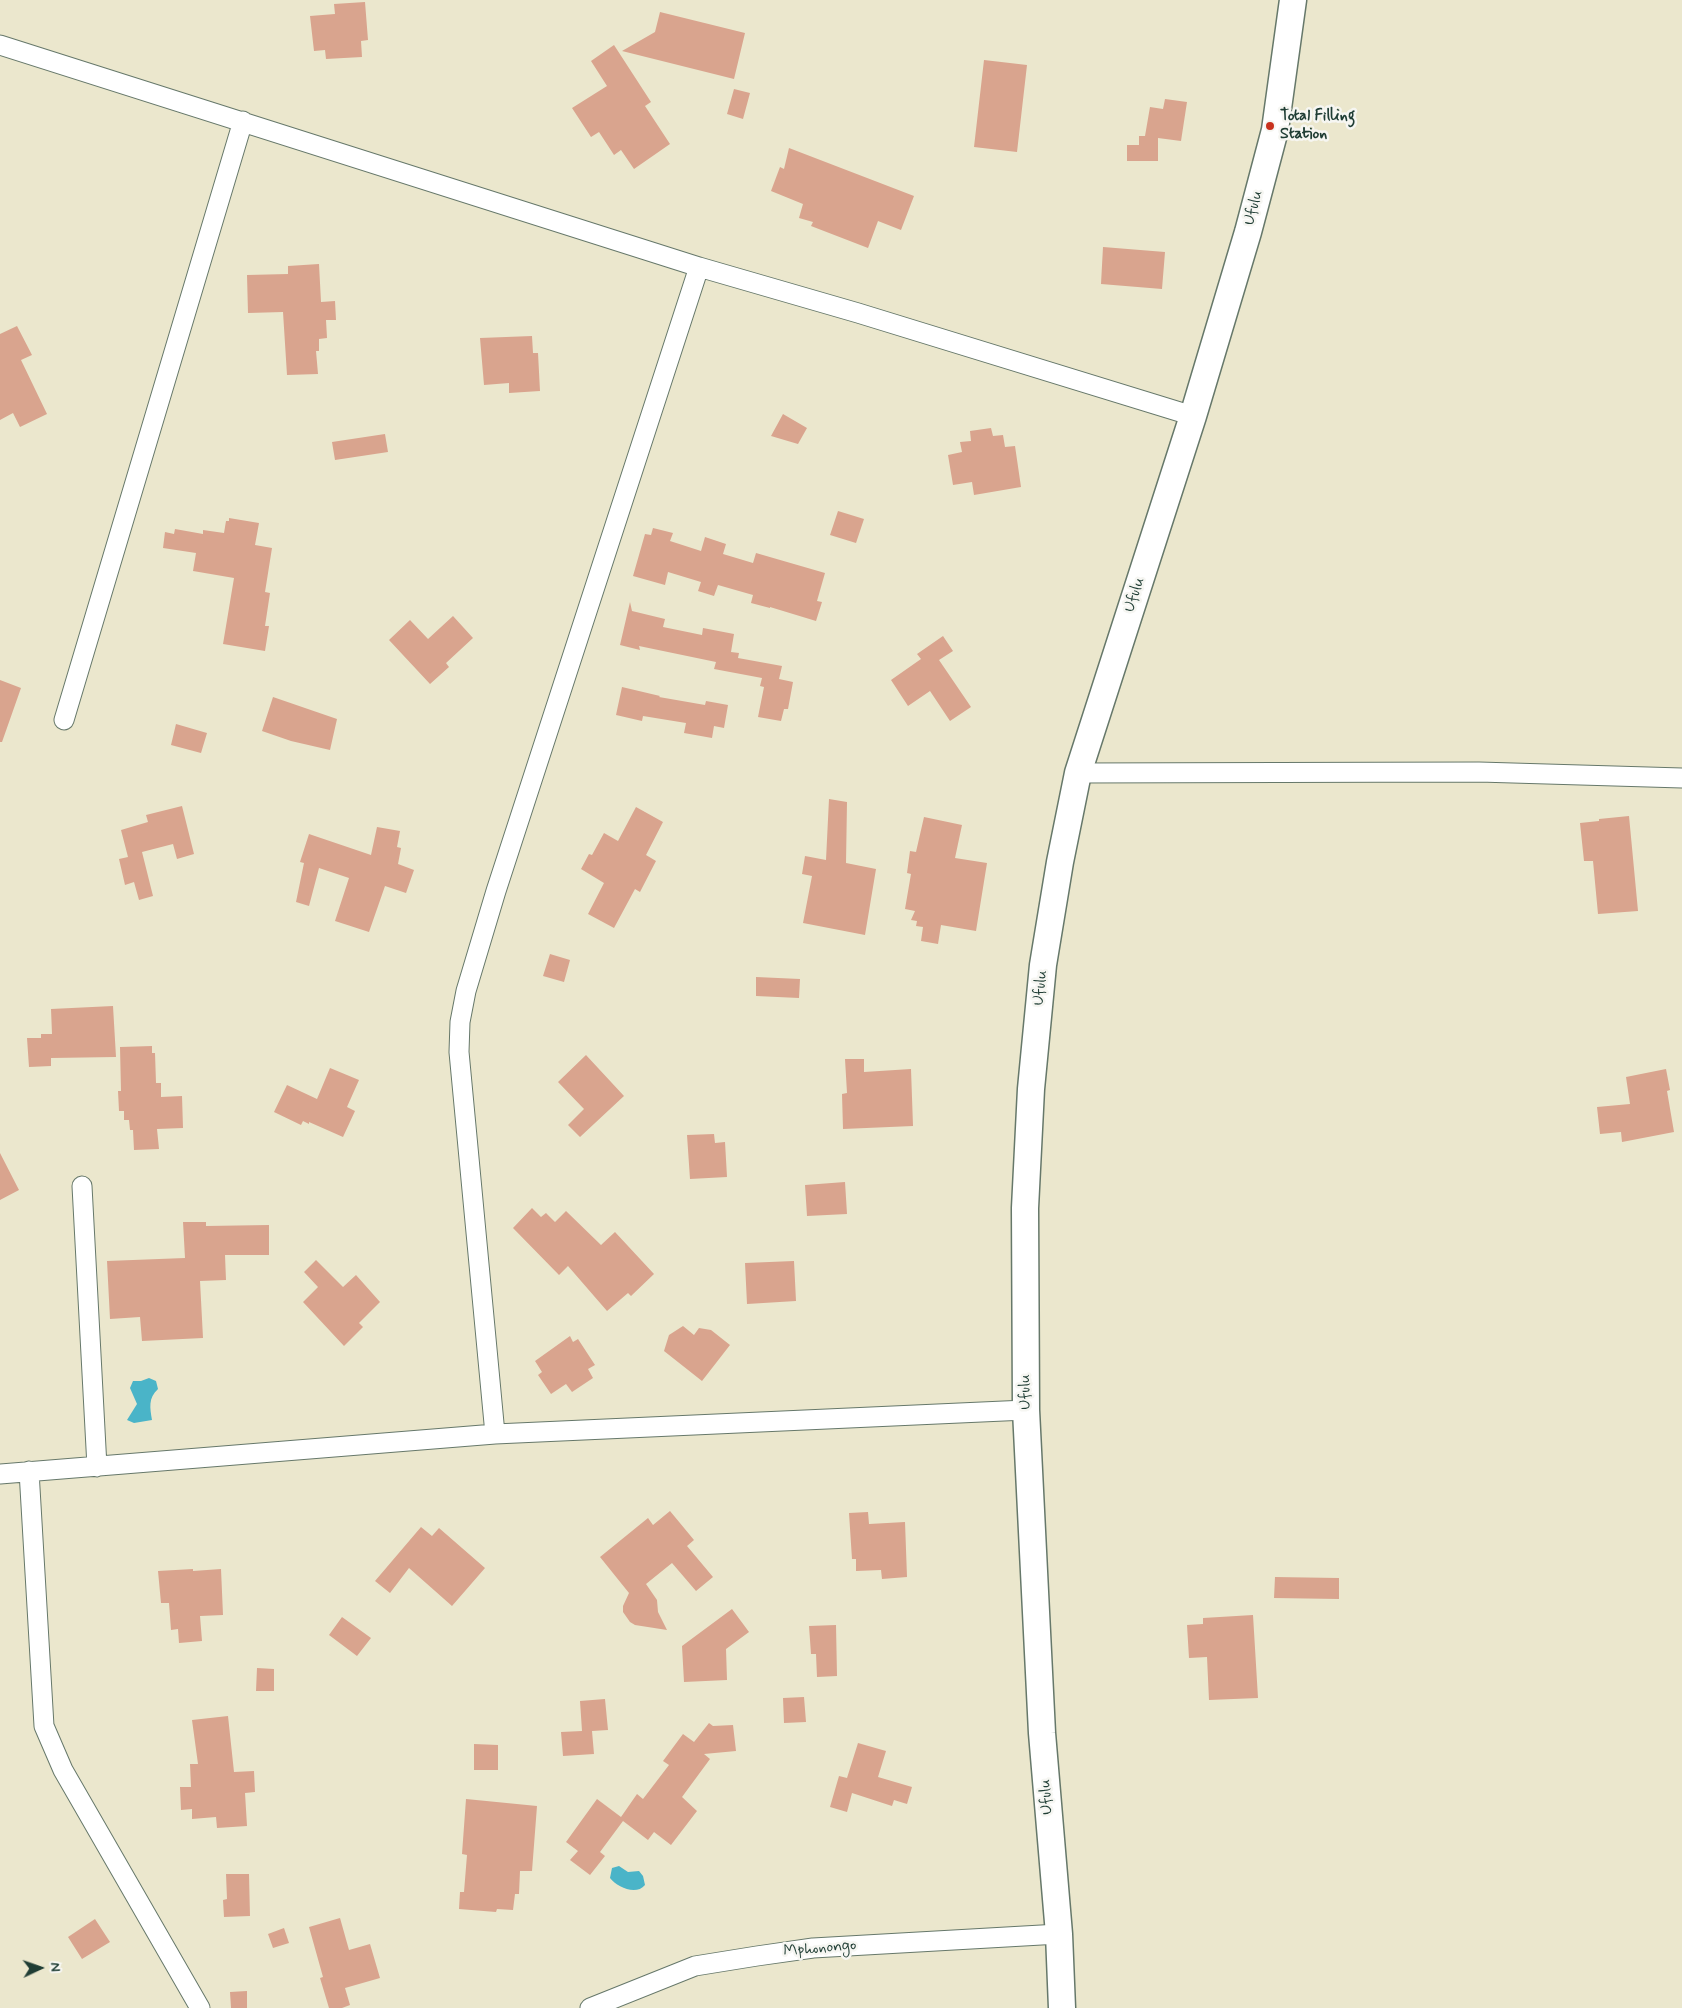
<!DOCTYPE html>
<html>
<head>
<meta charset="utf-8">
<style>
	body { margin:0 }
	#map { position:relative; width:1682px; height:2008px; overflow:hidden; background:#ebe7cd; font-family:Mynerve,sans-serif }
	canvas { display:block }
	.north { position:absolute; left:15px; top:1943px; width:50px; height:50px; -webkit-text-stroke:4px #f6f6f2; paint-order:stroke; rotate:87deg; font-size:14px; font-weight:700; line-height:20px; text-align:center; color:#1f3d34 }
	.north::after { content:''; display:block; margin:auto; width:18px; height:22px; background:#1f3d34; clip-path:polygon(50% 0,100% 100%,50% 72%,0 100%) }
</style>
</head>
<body>
<div id="map">
<canvas width="1682" height="2008"></canvas>
<div class="north">N</div>
</div>
<script>
const g = document.querySelector('canvas').getContext('2d');
g.lineJoin = 'round';
function fill(path, color) {
  g.fillStyle = color;
  g.fill(path, 'evenodd');
}
function stroke(path, color, width, dash) {
  g.strokeStyle = color;
  g.lineWidth = width;
  g.lineCap = dash ? 'butt' : 'round';
  g.setLineDash(dash || []);
  g.stroke(path);
}
function drawText(font, color, halo, rows, align = 'center') {
  g.font = font + ' Mynerve,sans-serif';
  g.lineWidth = 5;
  g.setLineDash([]);
  g.textBaseline = 'middle';
  g.strokeStyle = halo;
  g.fillStyle = color;
  for (const [text, x, y, turn = 0] of rows) {
    g.save();
    g.translate(x, y);
    g.rotate((+turn || 0) * Math.PI / 180);
    g.textAlign = isNaN(turn) ? turn : align;
    if (halo) g.strokeText(text, 0, 0);
    g.fillText(text, 0, 0);
    g.restore();
  }
}
fill(new Path2D(`
	M 149,1378 L 156,1381 L 158,1389 C 148,1398 150,1408 152,1420 L 134,1423 L 127,1420 L 137,1404 L 130,1388 L 133,1381 L 141,1381 Z
	M 619,1866 L 628,1872 L 639,1871 L 643,1876 L 645,1885 C 636,1896 617,1887 610,1878 L 612,1868 Z`), '#4ab4c8');
fill(new Path2D(`
	M 365,2 L 368,40 L 361,41 L 362,57 L 326,59 L 325,50 L 314,51 L 310,16 L 335,14 L 334,4 Z
	M 660,12 L 745,33 L 734,79 L 622,51 L 655,32 Z
	M 614,45 L 651,102 L 645,106 L 670,144 L 634,169 L 621,150 L 614,155 L 599,132 L 591,137 L 572,108 L 607,86 L 591,61 Z
	M 984,60 L 1027,65 L 1017,152 L 974,147 Z
	M 734,89 L 750,93 L 743,119 L 727,114 Z
	M 1165,99 L 1187,102 L 1181,141 L 1158,138 L 1158,161 L 1127,161 L 1127,145 L 1139,145 L 1139,136 L 1145,136 L 1150,107 L 1163,109 Z
	M 789,148 L 914,196 L 901,230 L 878,221 L 868,248 L 811,226 L 813,222 L 799,218 L 803,204 L 771,191 L 780,167 L 784,169 Z
	M 1103,247 L 1165,252 L 1162,289 L 1101,284 Z
	M 319,264 L 321,302 L 335,301 L 336,320 L 326,320 L 327,338 L 319,339 L 319,351 L 316,351 L 318,374 L 287,375 L 283,312 L 248,313 L 247,275 L 288,274 L 288,266 Z
	M 17,326 L 32,355 L 21,360 L 47,414 L 20,427 L 13,413 L 0,420 L 0,334 Z
	M 532,336 L 533,353 L 538,353 L 540,391 L 509,393 L 509,383 L 484,385 L 480,338 Z
	M 783,414 L 807,428 L 798,444 L 771,436 Z
	M 991,428 L 993,436 L 1003,435 L 1005,447 L 1015,446 L 1021,487 L 974,495 L 972,482 L 953,485 L 948,455 L 962,452 L 960,442 L 971,441 L 970,431 Z
	M 385,434 L 388,452 L 335,460 L 332,442 Z
	M 838,511 L 864,519 L 856,543 L 830,535 Z
	M 229,518 L 259,523 L 255,545 L 272,548 L 265,592 L 270,593 L 265,626 L 269,626 L 265,651 L 223,644 L 234,578 L 193,571 L 196,553 L 163,548 L 165,532 L 174,534 L 175,529 L 203,534 L 203,530 L 224,533 L 226,521 L 229,521 Z
	M 653,528 L 673,533 L 670,541 L 701,551 L 705,537 L 726,544 L 723,554 L 753,563 L 756,553 L 825,573 L 817,601 L 822,602 L 816,621 L 770,607 L 770,608 L 751,603 L 753,595 L 718,585 L 714,596 L 698,591 L 701,582 L 668,572 L 665,585 L 633,576 L 645,534 L 651,535 Z
	M 630,602 L 632,611 L 665,619 L 663,627 L 702,635 L 703,628 L 734,634 L 731,652 L 739,653 L 738,658 L 782,666 L 779,679 L 793,682 L 788,709 L 784,709 L 781,721 L 758,717 L 764,687 L 760,686 L 762,678 L 714,669 L 716,662 L 639,646 L 640,650 L 620,645 Z
	M 453,616 L 473,638 L 446,663 L 449,667 L 430,684 L 389,640 L 410,620 L 428,639 Z
	M 943,636 L 953,651 L 939,660 L 971,707 L 950,721 L 930,691 L 908,706 L 891,680 L 921,659 L 917,654 Z
	M 0,680 L 21,688 L 2,742 L 0,742 Z
	M 622,687 L 660,696 L 659,697 L 705,705 L 706,701 L 728,705 L 724,728 L 714,726 L 712,738 L 684,733 L 686,723 L 643,716 L 642,721 L 616,715 Z
	M 273,697 L 337,719 L 330,750 L 291,741 L 262,731 Z
	M 176,724 L 207,733 L 201,753 L 171,745 Z
	M 829,799 L 847,802 L 846,863 L 876,869 L 865,935 L 803,923 L 812,876 L 802,874 L 805,856 L 826,860 Z
	M 182,806 L 194,854 L 177,859 L 173,844 L 142,852 L 153,896 L 139,900 L 134,882 L 125,885 L 119,859 L 128,857 L 121,830 L 148,822 L 146,815 Z
	M 636,807 L 663,822 L 646,855 L 656,861 L 640,892 L 635,889 L 614,928 L 588,914 L 604,883 L 581,869 L 589,854 L 592,855 L 604,833 L 618,841 Z
	M 1629,816 L 1638,911 L 1598,914 L 1593,861 L 1584,861 L 1580,823 L 1599,821 L 1599,819 Z
	M 924,817 L 962,825 L 955,858 L 987,863 L 976,931 L 941,925 L 938,944 L 921,941 L 923,927 L 916,926 L 917,921 L 911,920 L 915,911 L 905,909 L 911,874 L 907,873 L 910,851 L 916,852 Z
	M 377,827 L 400,831 L 397,847 L 401,848 L 398,864 L 414,870 L 406,893 L 385,886 L 369,932 L 335,921 L 349,878 L 319,868 L 309,906 L 296,902 L 304,863 L 300,862 L 309,834 L 371,855 Z
	M 550,954 L 570,960 L 564,982 L 543,976 Z
	M 756,977 L 800,979 L 799,998 L 756,996 Z
	M 113,1006 L 116,1057 L 51,1058 L 51,1066 L 29,1067 L 27,1038 L 41,1038 L 41,1034 L 52,1034 L 51,1009 Z
	M 152,1046 L 152,1053 L 155,1053 L 156,1083 L 161,1083 L 161,1097 L 182,1096 L 183,1128 L 157,1129 L 159,1149 L 134,1150 L 133,1130 L 130,1130 L 129,1120 L 124,1120 L 124,1111 L 119,1111 L 118,1091 L 121,1091 L 120,1047 Z
	M 586,1055 L 624,1096 L 580,1137 L 568,1125 L 584,1109 L 558,1082 Z
	M 845,1059 L 864,1059 L 864,1072 L 911,1069 L 913,1126 L 843,1129 L 842,1094 L 847,1093 Z
	M 330,1068 L 359,1080 L 347,1107 L 355,1111 L 343,1137 L 309,1122 L 309,1124 L 303,1121 L 301,1125 L 274,1112 L 287,1085 L 317,1099 Z
	M 1666,1069 L 1670,1090 L 1667,1091 L 1674,1132 L 1622,1142 L 1621,1132 L 1600,1134 L 1597,1107 L 1630,1104 L 1626,1077 Z
	M 714,1134 L 715,1143 L 725,1142 L 727,1177 L 690,1179 L 687,1135 Z
	M 0,1153 L 19,1190 L 0,1200 Z
	M 845,1182 L 847,1214 L 807,1216 L 805,1185 Z
	M 532,1208 L 541,1217 L 546,1213 L 555,1222 L 566,1211 L 601,1245 L 615,1232 L 654,1274 L 631,1296 L 628,1293 L 607,1311 L 568,1266 L 559,1275 L 513,1228 Z
	M 183,1222 L 206,1222 L 206,1226 L 269,1225 L 269,1255 L 225,1255 L 226,1280 L 200,1281 L 203,1338 L 142,1341 L 140,1317 L 110,1319 L 107,1261 L 185,1258 Z
	M 316,1260 L 343,1287 L 356,1275 L 380,1302 L 359,1323 L 363,1327 L 344,1346 L 303,1302 L 318,1287 L 304,1272 Z
	M 794,1261 L 796,1301 L 747,1304 L 745,1263 Z
	M 683,1326 L 694,1335 L 699,1328 L 711,1330 L 730,1345 L 702,1381 L 664,1351 L 669,1335 Z
	M 570,1336 L 573,1342 L 578,1339 L 595,1365 L 588,1369 L 593,1378 L 572,1392 L 566,1384 L 551,1394 L 538,1375 L 542,1372 L 535,1361 Z
	M 670,1511 L 694,1540 L 687,1546 L 713,1577 L 696,1591 L 672,1563 L 646,1584 L 657,1600 L 658,1612 L 667,1630 L 635,1625 L 630,1622 L 623,1612 L 623,1606 L 629,1593 L 600,1557 L 648,1518 L 653,1525 Z
	M 868,1512 L 869,1524 L 905,1522 L 907,1577 L 882,1579 L 881,1570 L 856,1571 L 856,1559 L 852,1559 L 849,1513 Z
	M 421,1527 L 432,1536 L 439,1528 L 485,1568 L 452,1606 L 409,1568 L 390,1593 L 375,1581 Z
	M 193,1569 L 193,1571 L 221,1569 L 223,1615 L 200,1616 L 202,1641 L 179,1643 L 178,1629 L 171,1630 L 169,1603 L 161,1603 L 158,1571 Z
	M 1275,1577 L 1339,1578 L 1339,1599 L 1274,1598 Z
	M 732,1609 L 749,1632 L 726,1649 L 727,1680 L 684,1682 L 682,1646 Z
	M 1253,1615 L 1258,1698 L 1209,1700 L 1207,1657 L 1189,1658 L 1187,1625 L 1203,1624 L 1203,1618 Z
	M 342,1617 L 371,1638 L 357,1656 L 329,1635 Z
	M 836,1625 L 837,1676 L 817,1677 L 816,1654 L 811,1654 L 809,1626 Z
	M 257,1668 L 274,1669 L 274,1691 L 256,1691 Z
	M 804,1697 L 806,1722 L 784,1723 L 783,1698 Z
	M 605,1699 L 608,1730 L 592,1731 L 594,1754 L 563,1756 L 561,1732 L 582,1731 L 580,1701 Z
	M 228,1716 L 234,1772 L 254,1771 L 255,1792 L 245,1793 L 247,1826 L 217,1828 L 216,1817 L 192,1819 L 192,1809 L 181,1810 L 180,1787 L 191,1787 L 190,1764 L 198,1764 L 192,1720 Z
	M 709,1723 L 713,1726 L 733,1725 L 736,1751 L 704,1754 L 710,1759 L 682,1797 L 697,1811 L 671,1845 L 654,1832 L 648,1840 L 623,1821 L 600,1852 L 605,1856 L 590,1875 L 570,1860 L 578,1851 L 566,1842 L 597,1799 L 621,1817 L 637,1794 L 643,1799 L 669,1765 L 663,1761 L 683,1734 L 694,1742 Z
	M 858,1743 L 886,1751 L 878,1777 L 912,1787 L 907,1804 L 894,1800 L 892,1806 L 852,1793 L 847,1812 L 830,1807 L 839,1776 L 847,1778 Z
	M 474,1744 L 498,1745 L 498,1770 L 474,1770 Z
	M 466,1799 L 537,1806 L 532,1871 L 520,1871 L 519,1894 L 515,1894 L 513,1910 L 497,1909 L 496,1912 L 459,1909 L 460,1892 L 464,1892 L 467,1855 L 462,1854 Z
	M 226,1874 L 249,1874 L 250,1916 L 224,1917 L 223,1900 L 227,1899 Z
	M 340,1918 L 349,1950 L 370,1944 L 380,1978 L 345,1988 L 350,2005 L 342,2008 L 329,2008 L 320,1978 L 323,1977 L 309,1927 Z
	M 95,1919 L 110,1942 L 82,1959 L 68,1937 Z
	M 284,1928 L 289,1943 L 273,1948 L 268,1934 Z
	M 247,1991 L 247,2008 L 231,2008 L 230,1992 Z`), '#d9a48e');
const street = new Path2D(`
	M 0,45 L 699,267 L 858,313 L 1193,416
	M 64,720 L 243,121
	M 1078,773 L 1479,772 L 1682,778
	M 82,1186 L 97,1467
	M 495,1434 L 459,1052 L 460,1022 L 466,991 L 496,891 L 699,267
	M 29,1471 L 44,1726 L 63,1770 L 200,2008
	M 0,1474 L 495,1434 L 1026,1410
	M 590,2008 L 695,1966 L 757,1956 L 813,1948 L 1059,1934`);
const secondary = new Path2D(`
	M 1062,2008 L 1059,1934 L 1042,1733 L 1026,1410 L 1025,1208 L 1031,1089 L 1043,965 L 1060,862 L 1078,773 L 1193,416 L 1248,232 L 1275,130 L 1293,0`);
stroke(street, '#66786a', 21);
stroke(secondary, '#66786a', 29);
stroke(street, '#fff', 19);
stroke(secondary, '#fff', 26);
for (const [x, y, r, color] of [
	[1270,126,5,"#c8321e"]
]) {
  const dot = new Path2D();
  dot.arc(x, y, r, 0, 2 * Math.PI);
  g.fillStyle = color;
  g.fill(dot);
  stroke(dot, '#f6f6f2', 2);
}
drawText('bold 16px', '#1f3d34', '#f6f6f2', [
	["Total Filling",1280,117],
	["Station",1280,135]
], 'left');
drawText('16px', '#1f3d34', '#f6f6f2', [
	["Ufulu",1254,208,-75],
	["Ufulu",1135,595,-72],
	["Ufulu",1041,988,-84],
	["Ufulu",1026,1392,-91],
	["Ufulu",1047,1797,-94],
	["Mphonongo",820,1949,-5]
]);
</script>
</body>
</html>
